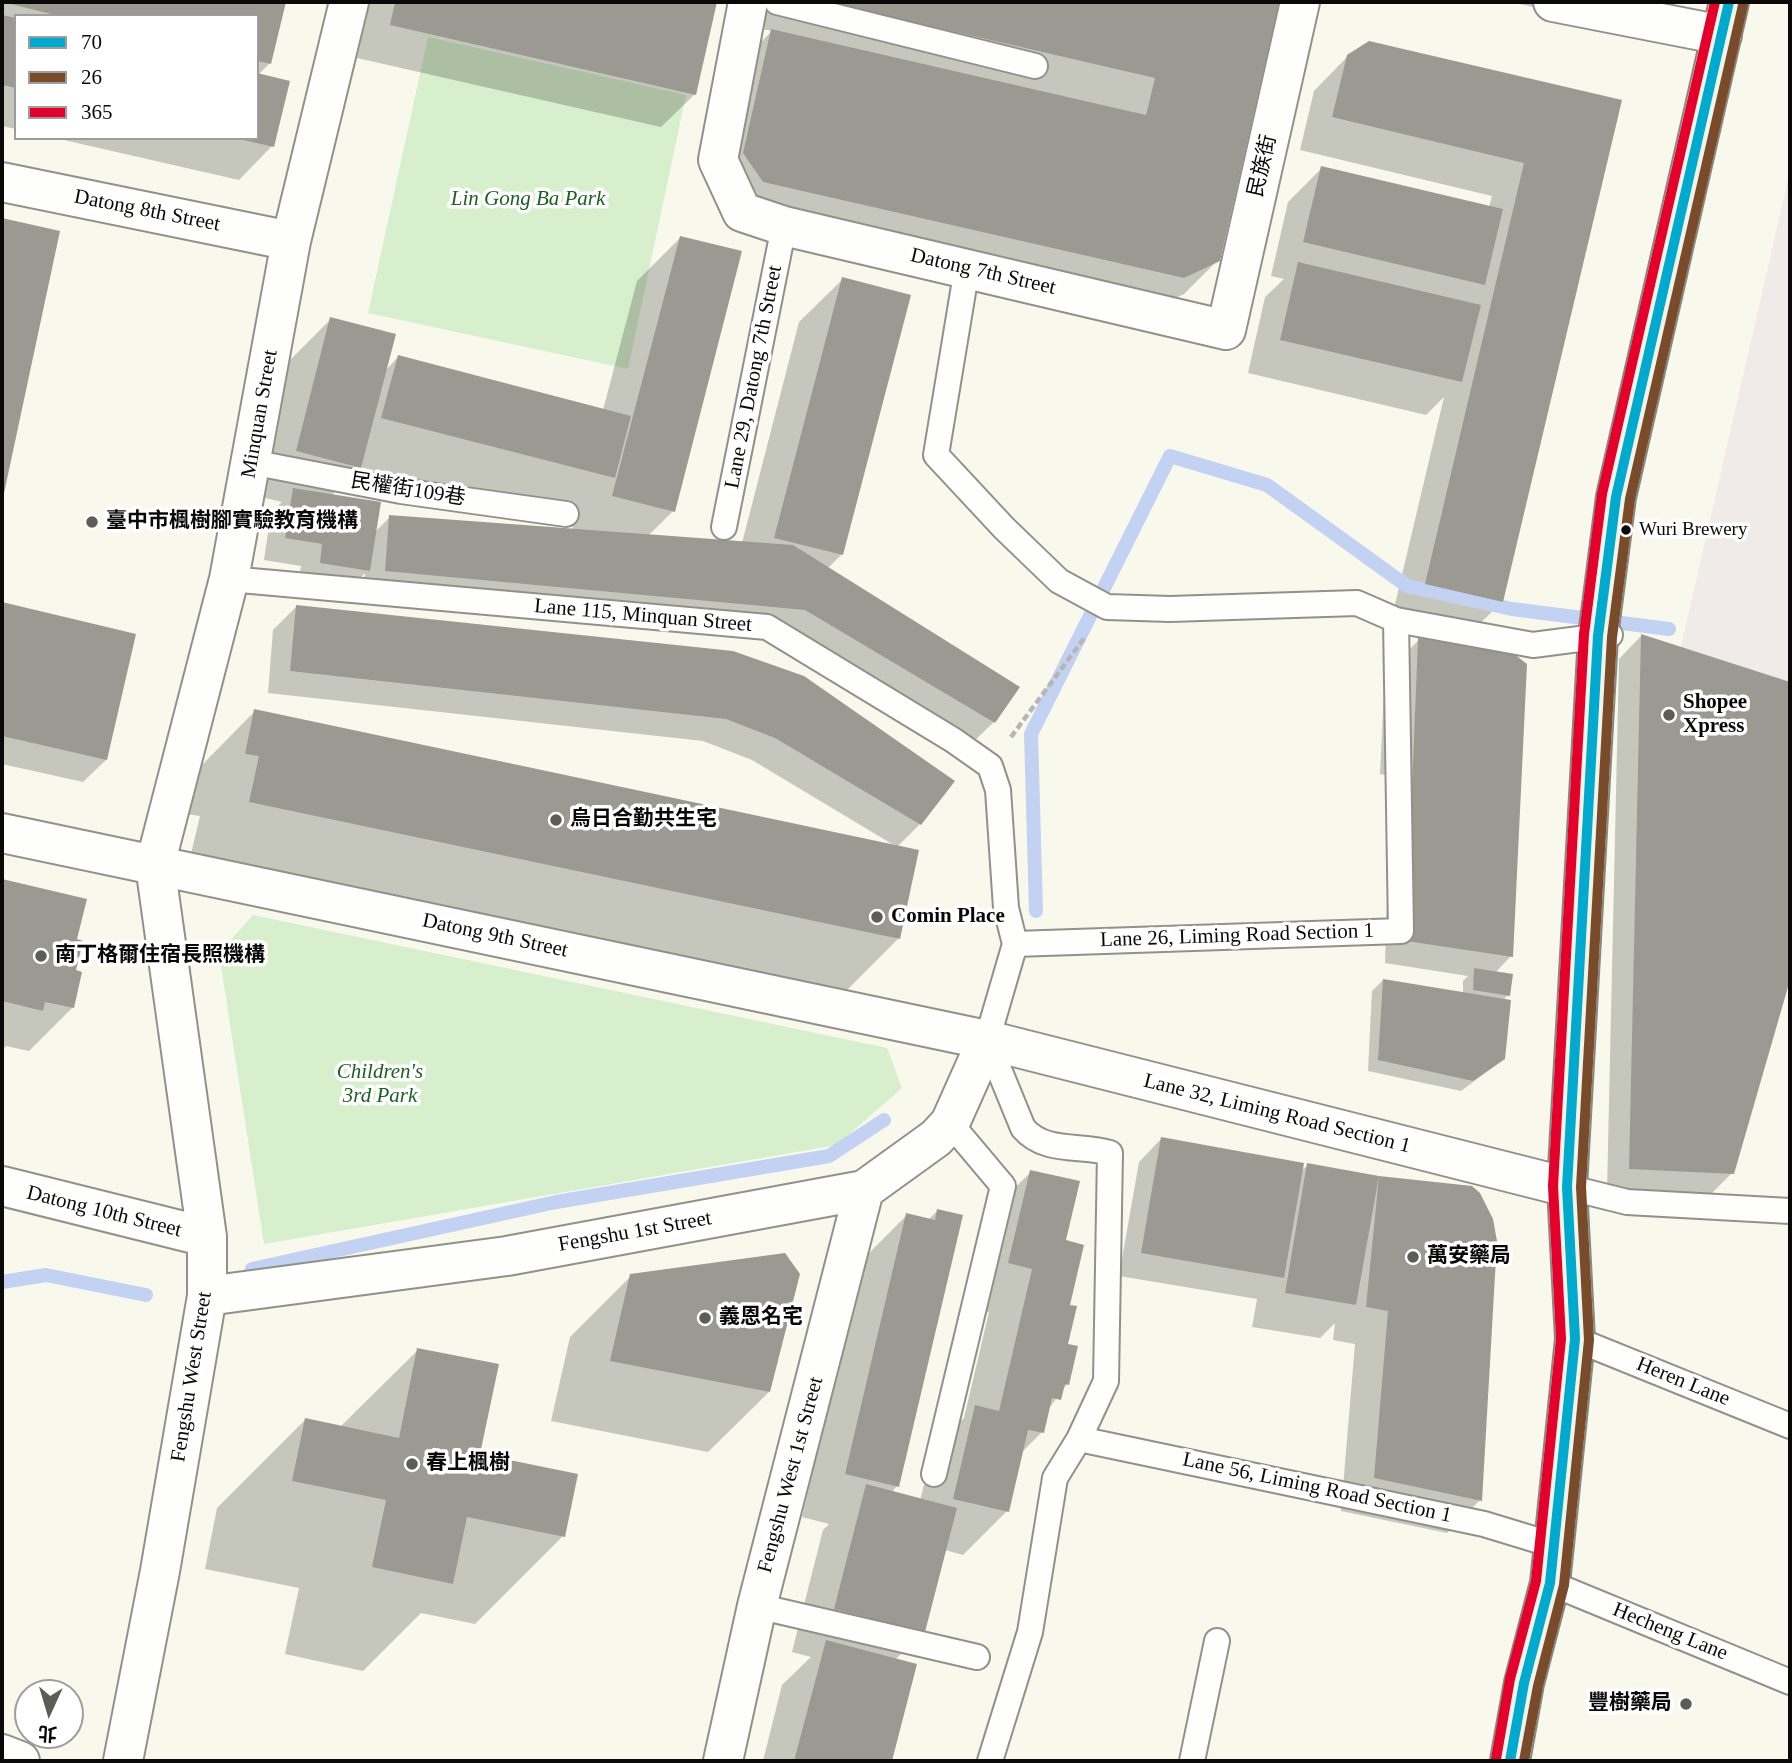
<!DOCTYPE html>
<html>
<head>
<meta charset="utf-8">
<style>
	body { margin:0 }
	#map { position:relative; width:1792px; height:1763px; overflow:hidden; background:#f8f9ec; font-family:"Times New Roman","Noto Sans TC",serif }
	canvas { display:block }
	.frame { position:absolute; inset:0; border:4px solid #090909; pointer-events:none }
	.legend { position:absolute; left:14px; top:14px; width:245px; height:126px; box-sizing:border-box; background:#fff; border:2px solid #9d9d9d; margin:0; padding:9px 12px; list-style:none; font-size:21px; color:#090909 }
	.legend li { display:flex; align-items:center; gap:14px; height:35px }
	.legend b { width:35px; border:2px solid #9d9d9d }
	.north { position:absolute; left:14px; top:1679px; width:70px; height:70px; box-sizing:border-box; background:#fff; border:2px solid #9d9d9d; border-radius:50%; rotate:184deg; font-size:19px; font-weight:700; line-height:28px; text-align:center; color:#090909 }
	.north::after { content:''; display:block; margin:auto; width:24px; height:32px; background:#5d5d58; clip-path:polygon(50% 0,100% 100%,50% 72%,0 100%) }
</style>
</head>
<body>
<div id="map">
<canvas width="1792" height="1763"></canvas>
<div class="frame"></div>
<ul class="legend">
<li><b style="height:9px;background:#00a9ce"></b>70</li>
<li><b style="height:9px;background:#7a4b2a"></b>26</li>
<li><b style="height:9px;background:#e4002b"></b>365</li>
</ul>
<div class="north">北</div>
</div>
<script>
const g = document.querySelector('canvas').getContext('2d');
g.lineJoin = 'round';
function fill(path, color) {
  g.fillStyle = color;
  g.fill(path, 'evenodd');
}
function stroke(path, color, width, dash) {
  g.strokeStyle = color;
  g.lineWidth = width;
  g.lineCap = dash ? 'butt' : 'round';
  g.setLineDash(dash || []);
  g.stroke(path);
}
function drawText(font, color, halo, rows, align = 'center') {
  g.font = font + ' "Times New Roman","Noto Sans TC",serif';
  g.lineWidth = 7;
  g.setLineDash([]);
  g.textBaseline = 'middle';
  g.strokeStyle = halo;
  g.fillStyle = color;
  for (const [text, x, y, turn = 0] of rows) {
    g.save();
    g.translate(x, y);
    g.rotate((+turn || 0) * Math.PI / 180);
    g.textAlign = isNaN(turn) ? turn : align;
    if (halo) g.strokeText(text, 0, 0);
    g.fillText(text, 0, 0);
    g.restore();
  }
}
fill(new Path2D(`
	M 1790,171 L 1790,694 L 1680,651 Z`), '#f0eae9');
fill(new Path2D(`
	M 428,37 L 686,95 L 628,369 L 368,313 Z
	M 253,915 L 887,1048 L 902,1088 L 837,1145 L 264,1244 L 219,953 Z`), '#d7efcc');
fill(new Path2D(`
	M 2,2 L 284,2 L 270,63 L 258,75 L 272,146 L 239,180 L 55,138 L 257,138 L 257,16 L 16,16 L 16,129 L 2,126 Z
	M 370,2 L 715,2 L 695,94 L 661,127 L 357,58 Z
	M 752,2 L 1278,2 L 1218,260 L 1184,294 L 1149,311 L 729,215 L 738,65 L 772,31 L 746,26 Z
	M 1511,2 L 1627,2 L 1595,21 Z
	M 1348,56 L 1620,102 L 1502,602 L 1468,635 L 1392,617 L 1444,397 L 1426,415 L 1248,373 L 1265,297 L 1284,279 L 1271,276 L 1288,202 L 1322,168 L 1489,207 L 1492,196 L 1300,150 L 1314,91 Z
	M 2,220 L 58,232 L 2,495 Z
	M 681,237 L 673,511 L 648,536 L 742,543 L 799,322 L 843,279 L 841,555 L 827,569 L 994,722 L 971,744 L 782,632 L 363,593 L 365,573 L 346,593 L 298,586 L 301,566 L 264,560 L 271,512 L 282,502 L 253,495 L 287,363 L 331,319 L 385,371 L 398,357 L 603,410 L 637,281 ZM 360,467 L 574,522 L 572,531 L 390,517 L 374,533 L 331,496 Z
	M 2,604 L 134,635 L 106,760 L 83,782 L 2,764 Z
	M 296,607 L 733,652 L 920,824 L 897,847 L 752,760 L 703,741 L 268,693 L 273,630 Z
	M 1641,636 L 1790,684 L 1790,973 L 1732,1173 L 1710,1195 L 1607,1191 L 1619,659 Z
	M 1419,640 L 1511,956 L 1495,973 L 1508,995 L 1503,1000 L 1504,1059 L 1461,1091 L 1368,1071 L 1372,991 L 1383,980 L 1463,994 L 1463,981 L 1468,976 L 1385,963 L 1391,776 L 1380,774 L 1385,673 Z
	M 255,711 L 898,939 L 838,999 L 189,862 L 200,816 L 186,814 L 195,772 Z
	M 2,881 L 85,900 L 75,941 L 73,1007 L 29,1051 L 6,1046 L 2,1050 Z
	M 1161,1139 L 1301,1171 L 1308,1165 L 1378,1177 L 1471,1188 L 1480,1500 L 1447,1533 L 1341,1511 L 1355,1344 L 1333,1340 L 1335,1323 L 1320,1338 L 1252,1327 L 1257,1299 L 1119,1276 L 1139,1162 Z
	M 1031,1172 L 1063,1242 L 1068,1307 L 1067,1384 L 1047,1411 L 1042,1432 L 1020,1454 L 1007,1511 L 963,1555 L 945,1550 L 924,1631 L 895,1660 L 915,1665 L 890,1761 L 763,1761 L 782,1685 L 811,1657 L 792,1652 L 823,1530 L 829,1524 L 802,1517 L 863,1259 L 907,1215 L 928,1220 L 937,1211 L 897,1486 L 891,1493 L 920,1501 L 932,1451 L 964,1418 L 989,1312 L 966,1307 L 987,1215 Z
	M 631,1276 L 769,1392 L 708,1452 L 551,1421 L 570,1337 Z
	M 418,1350 L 478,1456 L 563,1536 L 475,1624 L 421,1613 L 363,1671 L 285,1654 L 299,1588 L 205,1569 L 217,1508 L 305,1420 L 340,1427 Z`), '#0003');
stroke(new Path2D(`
	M 1036,911 L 1031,734 L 1170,456 L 1267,485 L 1407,586 L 1512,609 L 1669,629
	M 252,1269 L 556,1202 L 829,1156 L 884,1120
	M 2,1282 L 46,1275 L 146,1295`), '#c3d2f2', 14);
fill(new Path2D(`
	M 3,2 L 286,2 L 271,64 L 257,61 L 257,16 L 59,16 Z
	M 395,2 L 717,2 L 696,95 L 390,25 Z
	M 826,2 L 1279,2 L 1220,261 L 1184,278 L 763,182 L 743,153 L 771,29 L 1146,115 L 1155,78 Z
	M 2,15 L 16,18 L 16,88 L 2,85 Z
	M 1369,41 L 1622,100 L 1503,602 L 1425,584 L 1524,163 L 1332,117 L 1347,55 Z
	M 257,73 L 290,81 L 274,147 L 239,139 L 257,138 Z
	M 1321,166 L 1503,209 L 1485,285 L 1303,242 Z
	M 2,218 L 60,231 L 3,498 L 2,498 Z
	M 680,236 L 742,251 L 675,512 L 612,496 Z
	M 1298,262 L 1481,305 L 1462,382 L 1280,340 Z
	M 842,277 L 911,295 L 843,555 L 774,538 Z
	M 330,317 L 396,334 L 361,468 L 296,451 Z
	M 398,355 L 631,416 L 615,478 L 381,418 Z
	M 293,488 L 381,502 L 370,571 L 320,563 L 322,544 L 285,538 Z
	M 389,515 L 793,545 L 1020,687 L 995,723 L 805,610 L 385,571 Z
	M 2,602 L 136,634 L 107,760 L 2,736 Z
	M 296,605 L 733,651 L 804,676 L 955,781 L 921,825 L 775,738 L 726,719 L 290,671 Z
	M 1641,634 L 1790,682 L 1790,980 L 1734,1174 L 1629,1169 Z
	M 1418,638 L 1509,650 L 1527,664 L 1513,957 L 1406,941 Z
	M 254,709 L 919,850 L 900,939 L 249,802 L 259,756 L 245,754 Z
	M 2,879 L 87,899 L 77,939 L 83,941 L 76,970 L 82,972 L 74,1008 L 45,1002 L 43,1011 L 2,1001 Z
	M 1474,968 L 1513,974 L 1510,996 L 1473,990 Z
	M 1383,979 L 1511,1000 L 1505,1059 L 1473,1081 L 1378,1060 Z
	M 1161,1137 L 1304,1163 L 1284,1278 L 1141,1253 Z
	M 1307,1163 L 1379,1176 L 1356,1305 L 1285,1293 Z
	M 1030,1170 L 1080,1181 L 1066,1240 L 1084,1245 L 1070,1305 L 1077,1306 L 1068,1344 L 1078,1346 L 1069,1385 L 1065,1384 L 1061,1400 L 1052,1398 L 1044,1433 L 1028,1430 L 1009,1512 L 953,1499 L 975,1405 L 999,1411 L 1032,1269 L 1008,1263 Z
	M 1379,1176 L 1472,1186 L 1480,1193 L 1493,1219 L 1497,1241 L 1482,1501 L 1374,1478 L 1388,1311 L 1366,1307 Z
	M 937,1209 L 963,1215 L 899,1487 L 845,1474 L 906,1213 L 935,1220 Z
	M 785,1253 L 800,1274 L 770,1392 L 610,1361 L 630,1274 Z
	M 417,1348 L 499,1364 L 480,1454 L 578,1474 L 565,1537 L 467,1517 L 453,1584 L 372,1567 L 386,1500 L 292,1481 L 305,1418 L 399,1438 Z
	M 866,1484 L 957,1508 L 925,1632 L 834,1609 Z
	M 826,1640 L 917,1664 L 892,1761 L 794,1761 Z`), '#9a9a93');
const lane = new Path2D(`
	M 777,2 L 1035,66
	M 967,268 L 936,455 L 1004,528 L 1059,581 L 1107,607 L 1170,609 L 1357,603 L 1396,620 L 1533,645 L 1610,635
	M 251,462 L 401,491 L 566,514
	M 724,527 L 784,226
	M 229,579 L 767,627 L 953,740 L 990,766 L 998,790 L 1006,908 L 1015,944 L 987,1040 L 1023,1128 C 1045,1154 1081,1144 1110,1153 L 1106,1381 L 1079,1439 L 1055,1478 L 1030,1632 L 990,1761
	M 1015,944 L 1401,931 L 1396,620
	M 1567,1187 L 1627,1202 L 1790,1211
	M 1575,1339 L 1790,1426
	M 1079,1439 L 1484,1524 L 1553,1545
	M 934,1474 L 1003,1186 L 950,1123
	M 1550,1583 L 1790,1682
	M 757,1606 L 977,1657
	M 1192,1761 L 1217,1641`);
const street = new Path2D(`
	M 748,2 L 718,160 L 742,212 L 784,226 L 1226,330 L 1300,2
	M 1553,2 L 1722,35
	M 2,182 L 291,241
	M 2,833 L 987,1040 L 1567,1187
	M 2,1186 L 207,1237
	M 207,1296 L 507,1256 L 864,1190 L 936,1138 L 950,1123 L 987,1040
	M 2,1754 L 20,1761
	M 123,1761 L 160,1571 L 207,1296 L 207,1237 L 155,865 L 229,579 L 291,241 L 349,2
	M 723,1761 L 757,1606 L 864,1190`);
const secondary = new Path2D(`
	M 1510,1761 L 1524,1683 L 1550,1583 L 1575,1339 L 1567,1187 L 1598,636 L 1616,497 L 1729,2`);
stroke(lane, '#91918b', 28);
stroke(street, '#91918b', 42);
stroke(secondary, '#878882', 42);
stroke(new Path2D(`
	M 1011,737 L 1085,637`), '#b6b6b4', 4.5, [7, 3.5]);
stroke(lane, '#fefefc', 24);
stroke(street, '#fefefc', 38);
stroke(secondary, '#f1f4e7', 38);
stroke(new Path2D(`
	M 1510,1761 L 1524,1683 L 1550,1583 L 1575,1339 L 1567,1187 L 1598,636 L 1616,497 L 1729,2`), '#00a9ce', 10);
stroke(new Path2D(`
	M 1524,1761 L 1538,1686 L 1564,1585 L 1589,1340 L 1581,1187 L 1612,637 L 1630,499 L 1743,5`), '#7a4b2a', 10);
stroke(new Path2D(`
	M 1496,1759 L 1510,1679 L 1536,1581 L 1561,1339 L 1553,1186 L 1584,634 L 1602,494 L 1715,2`), '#e4002b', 10);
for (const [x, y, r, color] of [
	[92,522,7,"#5d5d58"],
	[1626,530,6,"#090909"],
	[1669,715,7,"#5d5d58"],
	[556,820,7,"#5d5d58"],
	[877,917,7,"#5d5d58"],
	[41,956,7,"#5d5d58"],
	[1413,1257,7,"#5d5d58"],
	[705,1318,7,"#5d5d58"],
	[412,1464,7,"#5d5d58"],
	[1686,1704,7,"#5d5d58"]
]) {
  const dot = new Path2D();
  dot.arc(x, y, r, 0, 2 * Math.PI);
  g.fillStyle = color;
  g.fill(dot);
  stroke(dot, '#fff', 2.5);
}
drawText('19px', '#090909', '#fff', [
	["Wuri Brewery",1639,530]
], 'left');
drawText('21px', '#090909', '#fff', [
	["民族街",1263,166,-77],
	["Datong 8th Street",147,211,11],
	["Datong 7th Street",983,272,13],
	["Lane 29, Datong 7th Street",754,377,-79],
	["Minquan Street",260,414,-80],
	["民權街109巷",408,490,9],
	["Lane 115, Minquan Street",643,616,5],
	["Datong 9th Street",495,936,12],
	["Lane 26, Liming Road Section 1",1237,936,-2],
	["Lane 32, Liming Road Section 1",1277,1114,14],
	["Datong 10th Street",104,1212,14],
	["Fengshu 1st Street",635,1232,-10],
	["Fengshu West Street",192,1377,-81],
	["Heren Lane",1683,1382,22],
	["Fengshu West 1st Street",791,1475,-75],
	["Lane 56, Liming Road Section 1",1317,1488,12],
	["Hecheng Lane",1670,1632,22]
]);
drawText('italic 21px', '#1c5f24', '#fff', [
	["Lin Gong Ba Park",528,199],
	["Children's",380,1072],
	["3rd Park",380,1096]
]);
drawText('bold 21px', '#090909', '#fff', [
	["臺中市楓樹腳實驗教育機構",106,522],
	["Shopee",1683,703],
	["Xpress",1683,727],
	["烏日合勤共生宅",570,820],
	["Comin Place",891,917],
	["南丁格爾住宿長照機構",55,956],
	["萬安藥局",1427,1257],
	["義恩名宅",719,1318],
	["春上楓樹",426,1464],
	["豐樹藥局",1672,1704,"right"]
], 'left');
</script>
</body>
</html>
